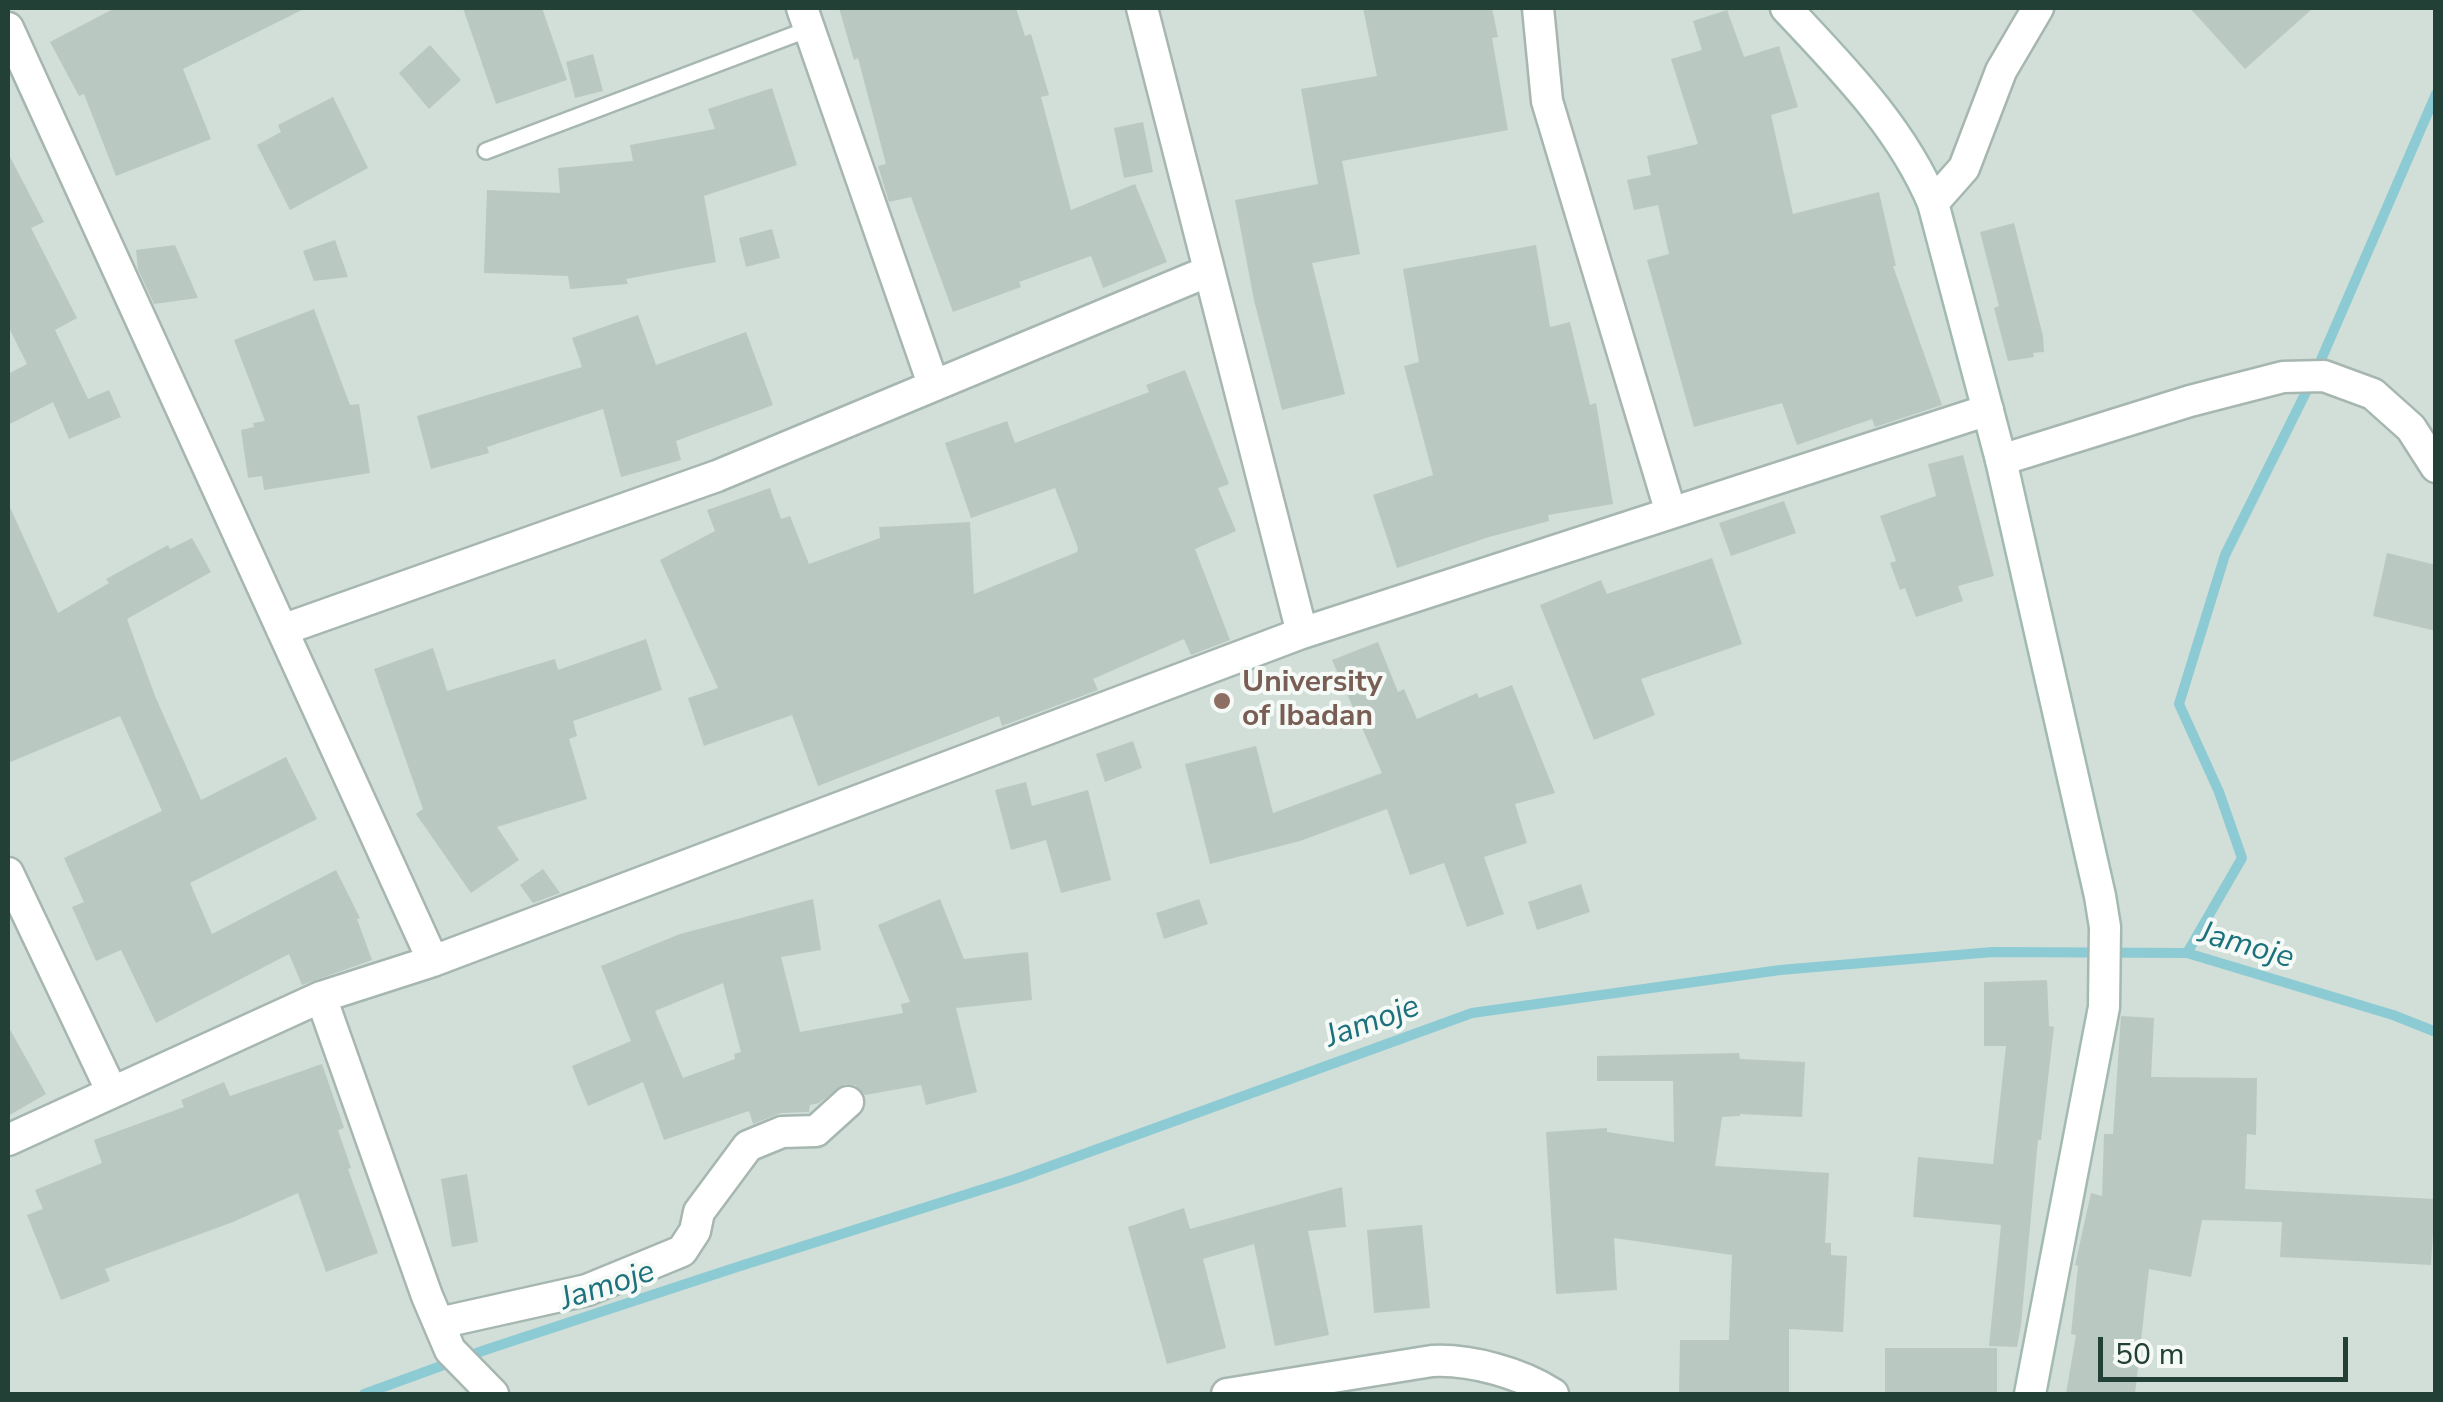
<!DOCTYPE html>
<html>
<head>
<meta charset="utf-8">
<style>
	body { margin:0 }
	#map { position:relative; width:2443px; height:1402px; overflow:hidden; background:#e4eee9; font-family:"Nunito Sans",sans-serif }
	canvas { display:block }
	.frame { position:absolute; inset:0; border:10px solid #234037; pointer-events:none }
	.scale { position:absolute; left:2098px; top:1337px; width:250px; height:45px; box-sizing:border-box; border:5px solid #234037; border-top:0; padding-left:12px; font-size:30px; line-height:35px; white-space:nowrap; color:#234037; -webkit-text-stroke:8px #f5faf7; paint-order:stroke }
</style>
</head>
<body>
<div id="map">
<canvas width="2443" height="1402"></canvas>
<div class="frame"></div>
<div class="scale">50 m</div>
</div>
<script>
const g = document.querySelector('canvas').getContext('2d');
g.lineJoin = 'round';
function fill(path, color) {
  g.fillStyle = color;
  g.fill(path, 'evenodd');
}
function stroke(path, color, width, dash) {
  g.strokeStyle = color;
  g.lineWidth = width;
  g.lineCap = dash ? 'butt' : 'round';
  g.setLineDash(dash || []);
  g.stroke(path);
}
function drawText(font, color, halo, rows, align = 'center') {
  g.font = font + ' "Nunito Sans",sans-serif';
  g.lineWidth = 8;
  g.setLineDash([]);
  g.textBaseline = 'middle';
  g.strokeStyle = halo;
  g.fillStyle = color;
  for (const [text, x, y, turn = 0] of rows) {
    g.save();
    g.translate(x, y);
    g.rotate((+turn || 0) * Math.PI / 180);
    g.textAlign = isNaN(turn) ? turn : align;
    if (halo) g.strokeText(text, 0, 0);
    g.fillText(text, 0, 0);
    g.restore();
  }
}
fill(new Path2D(`
	M 8,8 L 2435,8 L 2435,1394 L 8,1394 Z`), '#d2ded8');
stroke(new Path2D(`
	M 2187,953 L 2242,858 L 2219,792 L 2179,704 L 2225,555 L 2314,376 L 2436,94
	M 364,1394 L 485,1350 L 734,1268 L 1015,1179 L 1472,1013 L 1780,970 L 1993,952 L 2187,953 L 2393,1015 L 2436,1032`), '#8ccbd3', 10);
fill(new Path2D(`
	M 115,8 L 306,8 L 183,69 L 211,139 L 116,176 L 84,94 L 79,96 L 50,42 Z
	M 463,8 L 542,8 L 567,80 L 496,104 Z
	M 839,8 L 1016,8 L 1025,36 L 1031,34 L 1049,95 L 1041,97 L 1071,210 L 1135,184 L 1167,262 L 1103,288 L 1091,256 L 1019,282 L 1021,287 L 953,312 L 911,197 L 889,202 L 878,166 L 886,164 L 858,58 L 854,60 Z
	M 1363,8 L 1492,8 L 1498,37 L 1492,38 L 1508,130 L 1342,161 L 1360,254 L 1312,263 L 1345,394 L 1282,410 L 1254,300 L 1235,200 L 1318,184 L 1301,89 L 1377,76 Z
	M 2190,8 L 2313,8 L 2245,69 Z
	M 1727,10 L 1744,57 L 1779,46 L 1798,107 L 1771,115 L 1793,214 L 1879,192 L 1896,266 L 1893,266 L 1942,405 L 1875,427 L 1872,419 L 1797,445 L 1782,403 L 1694,427 L 1647,260 L 1669,254 L 1658,205 L 1634,210 L 1627,180 L 1651,175 L 1647,156 L 1698,144 L 1671,59 L 1702,50 L 1693,21 Z
	M 430,45 L 461,80 L 429,109 L 399,73 Z
	M 593,54 L 603,91 L 575,98 L 566,62 Z
	M 772,88 L 797,165 L 704,196 L 716,262 L 626,279 L 628,284 L 570,289 L 568,276 L 484,273 L 487,190 L 560,193 L 558,168 L 633,161 L 630,145 L 715,129 L 708,109 Z
	M 333,97 L 368,168 L 290,210 L 257,145 L 281,132 L 278,125 Z
	M 1143,122 L 1153,172 L 1124,178 L 1114,128 Z
	M 8,153 L 44,222 L 31,228 L 77,318 L 55,330 L 88,399 L 109,390 L 121,417 L 69,439 L 53,402 L 8,425 L 8,374 L 27,364 L 8,326 Z
	M 2014,223 L 2043,336 L 2044,352 L 2033,353 L 2034,357 L 2008,361 L 1994,308 L 1999,306 L 1980,232 Z
	M 772,229 L 780,258 L 746,267 L 739,238 Z
	M 335,240 L 348,277 L 314,281 L 303,251 Z
	M 175,245 L 198,298 L 154,304 L 138,269 L 136,250 Z
	M 1536,245 L 1550,327 L 1570,322 L 1590,405 L 1596,403 L 1613,504 L 1548,515 L 1549,521 L 1489,537 L 1397,568 L 1373,495 L 1433,475 L 1404,366 L 1419,362 L 1403,269 Z
	M 314,309 L 350,405 L 359,404 L 370,473 L 264,490 L 262,476 L 248,478 L 241,430 L 254,427 L 253,423 L 265,421 L 234,340 Z
	M 638,315 L 656,365 L 746,332 L 773,405 L 676,441 L 681,460 L 621,477 L 603,409 L 487,447 L 489,453 L 431,469 L 417,416 L 582,367 L 572,338 Z
	M 1185,370 L 1229,484 L 1218,488 L 1236,531 L 1195,549 L 1230,640 L 1191,655 L 1184,639 L 1093,679 L 1098,690 L 1002,726 L 999,716 L 818,786 L 792,715 L 704,746 L 688,698 L 718,688 L 660,560 L 715,531 L 707,510 L 770,488 L 781,519 L 790,516 L 809,564 L 880,538 L 879,527 L 970,522 L 974,594 L 1077,552 L 1078,548 L 1055,488 L 971,518 L 945,443 L 1007,421 L 1015,443 L 1149,392 L 1146,385 Z
	M 1963,455 L 1994,576 L 1958,586 L 1963,601 L 1916,617 L 1905,588 L 1900,590 L 1890,563 L 1896,561 L 1880,516 L 1936,496 L 1928,464 Z
	M 1784,501 L 1796,533 L 1731,556 L 1719,523 Z
	M 8,503 L 58,613 L 109,583 L 106,579 L 168,545 L 170,549 L 192,538 L 211,572 L 127,619 L 155,696 L 201,800 L 286,757 L 317,819 L 190,883 L 212,934 L 336,870 L 360,918 L 357,919 L 372,960 L 302,985 L 289,954 L 156,1023 L 121,950 L 96,961 L 72,907 L 84,902 L 64,858 L 162,811 L 120,716 L 8,763 Z
	M 2387,553 L 2436,565 L 2436,631 L 2373,616 Z
	M 1712,558 L 1742,644 L 1641,679 L 1655,715 L 1594,740 L 1540,605 L 1601,580 L 1607,594 Z
	M 646,639 L 662,690 L 573,721 L 577,736 L 569,739 L 587,799 L 497,827 L 519,860 L 471,893 L 416,814 L 423,809 L 374,669 L 433,648 L 447,691 L 555,659 L 558,670 Z
	M 1378,642 L 1398,692 L 1404,689 L 1417,719 L 1477,693 L 1479,698 L 1512,685 L 1555,793 L 1515,804 L 1527,843 L 1484,857 L 1504,914 L 1467,927 L 1444,863 L 1410,875 L 1387,809 L 1300,841 L 1210,864 L 1185,764 L 1256,746 L 1273,813 L 1382,773 L 1332,660 Z
	M 1133,741 L 1142,768 L 1105,782 L 1096,754 Z
	M 1026,782 L 1032,806 L 1088,790 L 1111,880 L 1061,893 L 1046,840 L 1011,850 L 995,790 Z
	M 543,869 L 560,893 L 533,903 L 520,885 Z
	M 1581,884 L 1590,912 L 1537,930 L 1528,902 Z
	M 813,899 L 821,950 L 781,957 L 800,1032 L 903,1013 L 901,1004 L 910,1002 L 878,925 L 940,899 L 964,959 L 1028,952 L 1032,1000 L 956,1008 L 977,1092 L 926,1105 L 921,1085 L 865,1095 L 855,1085 L 845,1084 L 819,1103 L 810,1105 L 809,1112 L 781,1113 L 753,1124 L 749,1111 L 664,1140 L 643,1082 L 588,1106 L 572,1066 L 631,1041 L 601,966 L 680,934 ZM 723,983 L 741,1052 L 734,1054 L 735,1059 L 683,1078 L 655,1011 Z
	M 1199,899 L 1208,924 L 1164,939 L 1156,913 Z
	M 2047,980 L 2049,1026 L 2054,1027 L 2041,1140 L 2038,1140 L 2021,1325 L 2017,1347 L 1989,1346 L 2001,1225 L 1913,1217 L 1918,1157 L 1993,1164 L 2006,1046 L 1984,1046 L 1984,982 Z
	M 2121,1016 L 2154,1018 L 2151,1077 L 2257,1078 L 2256,1135 L 2247,1134 L 2245,1189 L 2435,1199 L 2431,1265 L 2280,1257 L 2282,1222 L 2202,1220 L 2191,1277 L 2149,1269 L 2135,1394 L 2066,1394 L 2076,1335 L 2071,1334 L 2078,1266 L 2075,1265 L 2091,1193 L 2102,1196 L 2104,1134 L 2113,1134 Z
	M 8,1026 L 46,1094 L 8,1116 Z
	M 1739,1053 L 1740,1059 L 1805,1062 L 1802,1117 L 1740,1114 L 1740,1116 L 1722,1117 L 1715,1166 L 1829,1173 L 1825,1243 L 1831,1243 L 1831,1255 L 1847,1256 L 1843,1332 L 1789,1329 L 1789,1394 L 1679,1394 L 1680,1340 L 1729,1340 L 1732,1255 L 1614,1238 L 1617,1290 L 1556,1294 L 1546,1132 L 1607,1128 L 1607,1132 L 1674,1142 L 1673,1081 L 1597,1081 L 1597,1056 Z
	M 322,1064 L 344,1128 L 338,1130 L 351,1168 L 348,1169 L 378,1253 L 326,1272 L 298,1193 L 233,1222 L 105,1269 L 110,1281 L 61,1300 L 27,1215 L 43,1209 L 35,1190 L 102,1163 L 94,1140 L 184,1107 L 181,1100 L 224,1082 L 230,1096 Z
	M 467,1174 L 478,1242 L 452,1247 L 441,1179 Z
	M 1342,1187 L 1346,1227 L 1308,1231 L 1329,1335 L 1275,1346 L 1254,1244 L 1203,1259 L 1226,1348 L 1167,1364 L 1128,1227 L 1184,1208 L 1190,1229 Z
	M 1422,1225 L 1430,1308 L 1374,1313 L 1367,1230 Z
	M 1885,1348 L 1997,1348 L 1997,1394 L 1885,1394 Z`), '#b9c9c2');
const lane = new Path2D(`
	M 486,151 L 809,29`);
const street = new Path2D(`
	M 802,8 L 933,384
	M 1538,8 L 1547,101 L 1671,513
	M 8,28 L 433,961
	M 1933,203 L 1964,168 L 2001,71 L 2038,8
	M 2001,460 L 2190,401 L 2283,377 L 2324,376 L 2373,394 L 2411,428 L 2436,467
	M 282,630 L 717,476 L 1209,271
	M 1302,633 L 1988,410
	M 8,873 L 112,1092
	M 321,997 L 427,1296 L 450,1350 L 493,1394
	M 8,1140 L 321,997 L 433,961 L 1302,633 L 1142,8
	M 439,1323 L 587,1290 L 682,1251 L 695,1231 L 699,1212 L 748,1146 L 782,1132 L 816,1131 L 848,1102
	M 1227,1394 L 1432,1361 C 1470,1359 1521,1373 1553,1394`);
const secondary = new Path2D(`
	M 1786,8 C 1842,68 1901,127 1933,203 L 2001,460 L 2100,896 L 2105,927 L 2104,1007 L 2030,1394`);
stroke(lane, '#a6b6b0', 20);
stroke(street, '#a6b6b0', 35);
stroke(secondary, '#a2bab1', 35);
stroke(lane, '#fff', 15);
stroke(street, '#fff', 30);
stroke(secondary, '#fff', 30);
for (const [x, y, r, color] of [
	[1222,701,10,"#8d6e63"]
]) {
  const dot = new Path2D();
  dot.arc(x, y, r, 0, 2 * Math.PI);
  g.fillStyle = color;
  g.fill(dot);
  stroke(dot, '#f5faf7', 4);
}
drawText('bold 30px', '#785e54', '#f5faf7', [
	["University",1242,684],
	["of Ibadan",1242,718]
], 'left');
drawText('italic 32px', '#1c717d', '#f5faf7', [
	["Jamoje",2246,947,16],
	["Jamoje",1373,1023,-20],
	["Jamoje",608,1287,-18]
]);
</script>
</body>
</html>
